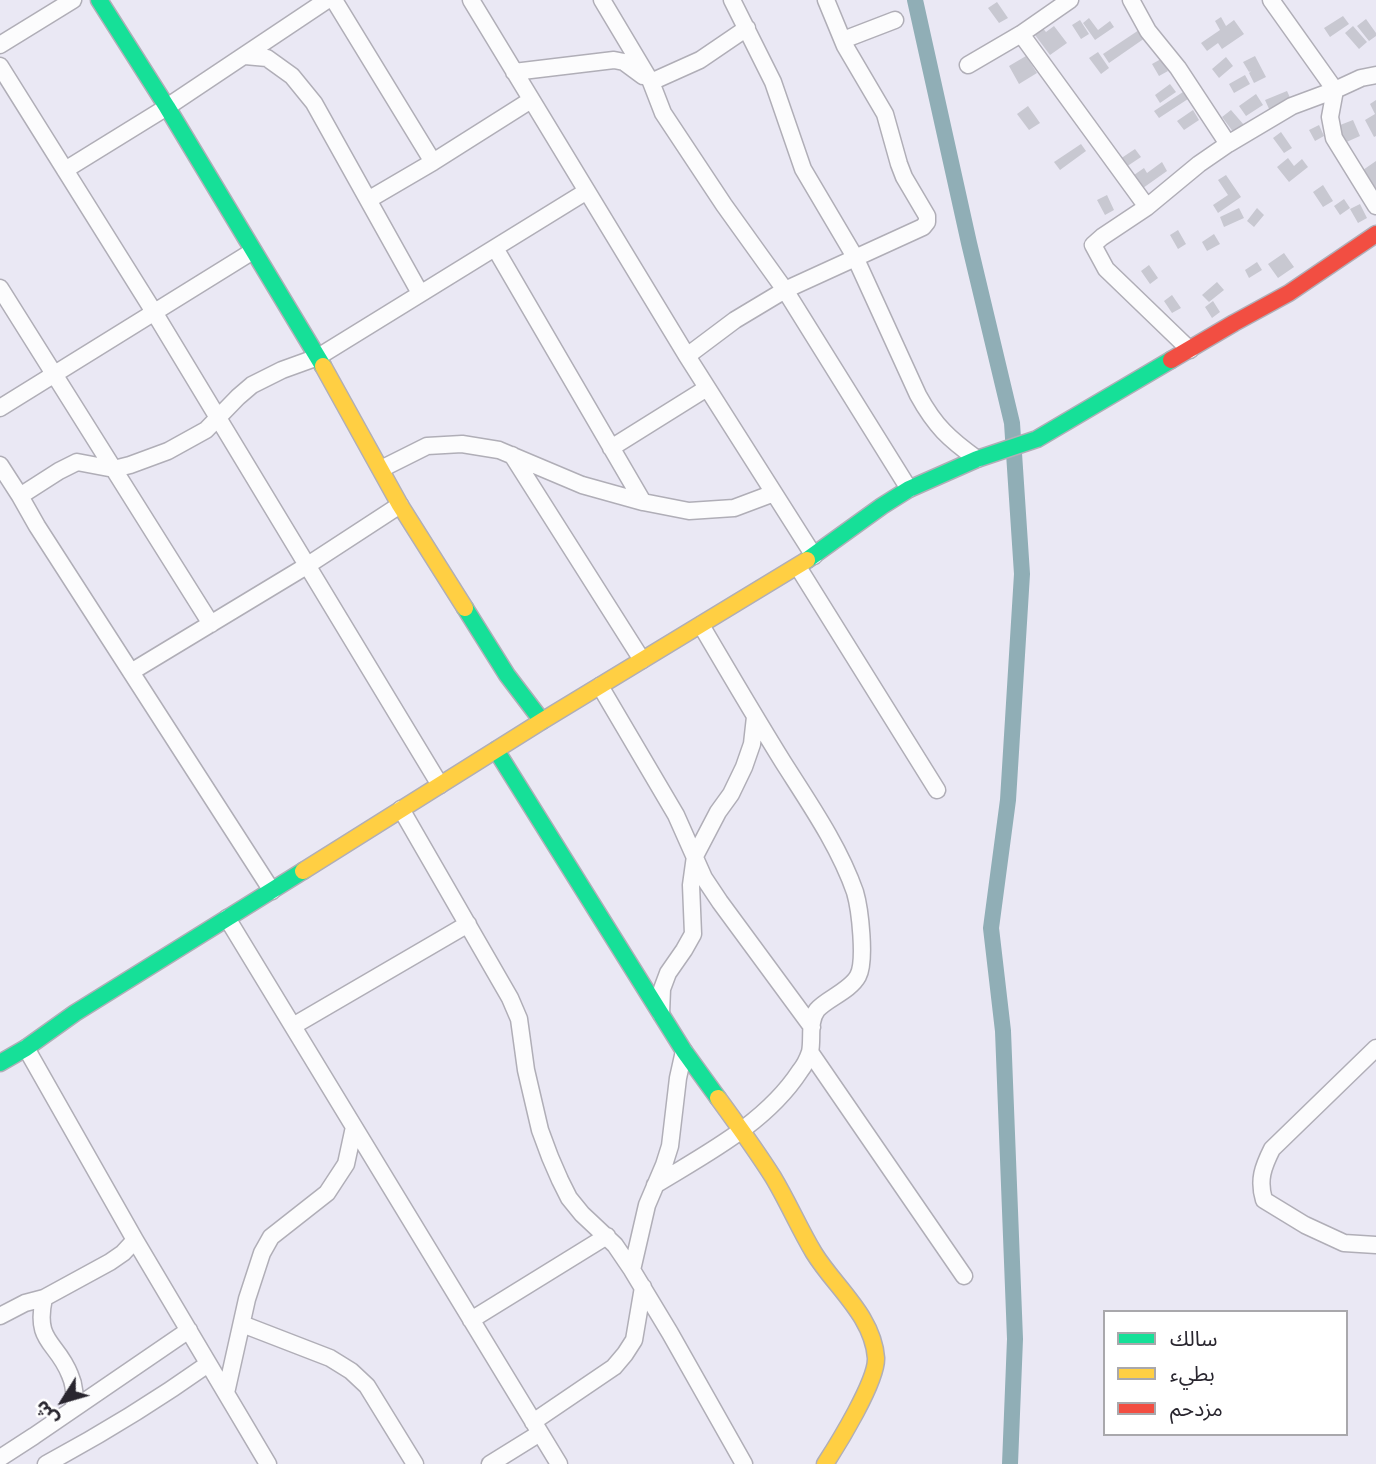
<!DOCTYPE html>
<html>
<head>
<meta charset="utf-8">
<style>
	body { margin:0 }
	#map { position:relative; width:1376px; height:1464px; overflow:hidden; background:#eae8f4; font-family:"Exo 2","Noto Sans Arabic",sans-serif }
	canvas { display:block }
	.legend { position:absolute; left:1103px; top:1310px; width:245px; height:126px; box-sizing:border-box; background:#fff; border:2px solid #a9a8ac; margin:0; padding:9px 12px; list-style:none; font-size:21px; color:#29262f }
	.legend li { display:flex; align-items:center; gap:14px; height:35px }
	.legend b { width:35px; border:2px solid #a9a8ac }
	.north { position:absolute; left:28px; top:1366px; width:70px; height:70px; -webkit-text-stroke:5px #fff; paint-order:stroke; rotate:233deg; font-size:19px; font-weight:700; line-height:28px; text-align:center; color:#29262f }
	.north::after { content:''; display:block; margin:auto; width:24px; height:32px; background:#29262f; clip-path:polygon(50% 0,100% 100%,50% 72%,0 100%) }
</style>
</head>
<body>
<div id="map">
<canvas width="1376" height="1464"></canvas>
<ul class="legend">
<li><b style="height:9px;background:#16e098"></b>سالك</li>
<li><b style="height:9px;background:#ffcf43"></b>بطيء</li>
<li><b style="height:9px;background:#f24e42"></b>مزدحم</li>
</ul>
<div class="north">ش</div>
</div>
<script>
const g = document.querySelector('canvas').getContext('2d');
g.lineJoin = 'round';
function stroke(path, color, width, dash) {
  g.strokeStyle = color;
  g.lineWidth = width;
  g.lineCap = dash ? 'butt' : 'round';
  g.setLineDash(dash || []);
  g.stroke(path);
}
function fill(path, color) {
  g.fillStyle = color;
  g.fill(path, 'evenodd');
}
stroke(new Path2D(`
	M 915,0 L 969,243 L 1012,423 L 1022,574 L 1008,800 L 991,928 L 1003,1031 L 1015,1339 L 1010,1464`), '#90aeb6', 16);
fill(new Path2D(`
	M 997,2 L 1008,18 L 999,23 L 988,8 Z
	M 1343,16 L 1349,24 L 1330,37 L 1324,28 Z
	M 1221,17 L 1226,26 L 1234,20 L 1244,34 L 1222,49 L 1218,43 L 1207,51 L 1201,43 L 1220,30 L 1215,21 Z
	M 1089,18 L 1098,30 L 1110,21 L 1114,27 L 1095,40 L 1083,23 Z
	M 1366,19 L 1376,33 L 1376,36 L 1369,41 L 1357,26 Z
	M 1080,20 L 1089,34 L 1081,39 L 1072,25 Z
	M 1040,25 L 1046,32 L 1054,26 L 1067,43 L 1050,55 L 1032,31 Z
	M 1353,26 L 1367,42 L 1359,49 L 1345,33 Z
	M 1139,30 L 1145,38 L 1109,63 L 1103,54 Z
	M 1098,52 L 1109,68 L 1101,74 L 1089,58 Z
	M 1026,56 L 1037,73 L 1019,84 L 1009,66 Z
	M 1255,56 L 1266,77 L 1254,83 L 1249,73 L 1251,71 L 1249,72 L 1243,62 Z
	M 1226,57 L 1233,66 L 1219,78 L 1212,69 Z
	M 1161,59 L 1168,71 L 1159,76 L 1152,64 Z
	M 1245,75 L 1250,84 L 1234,93 L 1229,84 Z
	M 1170,84 L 1176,92 L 1160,103 L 1155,95 Z
	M 1287,91 L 1292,102 L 1270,111 L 1265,100 Z
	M 1183,92 L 1188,99 L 1159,118 L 1154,111 Z
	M 1256,94 L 1263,105 L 1246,116 L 1239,106 Z
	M 1376,100 L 1376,136 L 1374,137 L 1365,120 L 1375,114 L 1370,104 Z
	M 1028,106 L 1040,123 L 1029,130 L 1017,114 Z
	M 1193,110 L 1199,120 L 1184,130 L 1177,121 Z
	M 1231,110 L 1244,125 L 1234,133 L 1222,117 Z
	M 1353,120 L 1360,136 L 1342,144 L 1335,127 Z
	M 1319,125 L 1324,136 L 1315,141 L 1309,130 Z
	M 1281,132 L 1292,148 L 1284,153 L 1273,138 Z
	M 1081,144 L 1086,151 L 1060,170 L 1054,162 Z
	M 1135,149 L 1141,157 L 1123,169 L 1117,161 Z
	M 1288,158 L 1294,166 L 1302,159 L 1308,167 L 1289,182 L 1277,167 Z
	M 1376,161 L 1376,189 L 1363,170 Z
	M 1162,162 L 1167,171 L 1143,188 L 1134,175 L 1144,168 L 1147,173 Z
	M 1226,175 L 1241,197 L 1218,213 L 1213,205 L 1228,195 L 1218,180 Z
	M 1323,185 L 1333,201 L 1323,207 L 1313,192 Z
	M 1107,195 L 1114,210 L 1105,215 L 1097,200 Z
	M 1344,199 L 1350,208 L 1340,215 L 1334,206 Z
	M 1360,204 L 1367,218 L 1358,223 L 1350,209 Z
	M 1239,208 L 1244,218 L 1224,227 L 1220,217 Z
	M 1257,208 L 1264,215 L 1254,227 L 1247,221 Z
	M 1178,230 L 1186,244 L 1178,249 L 1170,235 Z
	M 1214,234 L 1220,244 L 1207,251 L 1202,242 Z
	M 1284,253 L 1294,267 L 1278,278 L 1268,264 Z
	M 1257,262 L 1262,270 L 1249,278 L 1245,270 Z
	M 1149,265 L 1158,278 L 1150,284 L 1141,271 Z
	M 1217,282 L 1224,290 L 1209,302 L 1202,295 Z
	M 1172,295 L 1181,308 L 1172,313 L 1164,301 Z
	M 1213,301 L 1220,312 L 1212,318 L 1205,307 Z`), '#c8c8d1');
const street = new Path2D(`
	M 334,0 L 433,162
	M 471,0 L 687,356 L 814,556
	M 602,0 L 651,82 L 663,113 L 724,205 L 785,290 L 909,489
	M 732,0 L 773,82 L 803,169 L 855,257 L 918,395 C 935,426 949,439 977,459
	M 1131,0 L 1148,31 L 1178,68 L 1228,144
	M 1271,0 L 1335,90 L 1330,117 L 1334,138 L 1376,206
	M 1021,34 L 1147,207
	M 843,40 L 895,20
	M 0,45 L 73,0
	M 245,56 L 267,58 L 292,76 L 314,103 L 420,293
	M 968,65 L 1021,34 L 1070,0
	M 0,66 L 154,312 L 440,785
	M 514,72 L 614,60 L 624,62 L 643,76
	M 651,82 L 700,60 L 747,28
	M 65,170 L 167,107 L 327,0
	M 368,200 L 433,162 L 531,100
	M 495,248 L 643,502
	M 0,288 L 211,624
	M 1190,350 L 1106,269 L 1093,245 L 1102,237 L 1147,207 L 1199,164 L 1228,144 L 1292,106 L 1335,90 L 1361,78 L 1376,75
	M 687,356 L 735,320 L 785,290 L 923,227 L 927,222 L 927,216 L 904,177 L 899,164 L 885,114 L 845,46 L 826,0
	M 0,408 L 253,251
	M 611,448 L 707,388
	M 512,455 L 642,660
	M 0,465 L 20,496 L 37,526 L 272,891
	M 381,469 L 427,446 L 462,444 L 499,450 L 582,485 L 643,502 L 689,511 L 734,508 L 774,493
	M 20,496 L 59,471 L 77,462 L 114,469 L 130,465 L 168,451 L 206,430 L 238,397 L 252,385 L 282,370 L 318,357 L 587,191
	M 798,567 L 937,790
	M 131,672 L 308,565 L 400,505
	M 600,686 L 676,815 L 704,878 L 720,902 L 812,1027
	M 401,809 L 510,998 L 519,1019 L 526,1070 L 540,1130 L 550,1157 L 560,1180 L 569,1198 L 582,1214 L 615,1245 L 632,1270 L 670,1333 L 744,1464
	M 227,918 L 559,1464
	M 661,1014 L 662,989 L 668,973 L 684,950 L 693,934 L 691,885 L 695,856 L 718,812 L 731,794 L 744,767 L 752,744 L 755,717
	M 293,1026 L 468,924
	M 26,1048 L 135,1240 L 268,1464
	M 1376,1048 L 1272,1149 C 1263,1167 1258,1180 1264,1200 L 1305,1225 L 1344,1243 L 1376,1245
	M 810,1052 L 964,1276
	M 655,1185 C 707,1153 766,1123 800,1071 C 804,1066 808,1058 810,1052 C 813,1039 808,1022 817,1010 C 826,999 850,991 858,976 C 866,961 860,909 855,892 C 839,846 809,803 783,762 C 755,717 728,671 701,625
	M 632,1270 L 647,1205 L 664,1165 L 670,1146 L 678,1078 L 684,1051
	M 44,1298 C 34,1343 57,1341 70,1375 C 75,1386 75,1396 74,1408
	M 0,1316 L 25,1303 L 44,1298 L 110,1262 L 123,1253 L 135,1240
	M 471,1320 L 607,1236
	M 242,1324 L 330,1358 L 351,1371 L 367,1386 L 415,1464
	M 226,1393 L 247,1299 L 262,1253 L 271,1237 L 327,1193 L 346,1164 L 354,1127
	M 533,1422 L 614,1367 L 625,1354 L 634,1340 L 643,1287
	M 0,1458 L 34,1436 L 189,1330
	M 46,1464 C 102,1434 156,1401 208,1364
	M 490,1464 L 540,1433`);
const fast = new Path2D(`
	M 99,0 L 167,107 L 323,366
	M 807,560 L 882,506 L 909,489 L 977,459 L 1037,439 L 1171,360
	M 465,608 L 507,675 L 542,721
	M 496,750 L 684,1051 L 718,1098
	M 0,1063 L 26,1048 L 75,1013 L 303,871`);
const slow = new Path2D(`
	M 323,366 L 400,505 L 465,608
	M 303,871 L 542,721 L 807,560
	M 718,1098 C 737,1124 756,1150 773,1177 C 788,1202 799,1228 814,1253 C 835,1287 873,1316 876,1358 C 877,1381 838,1444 825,1464`);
const jam = new Path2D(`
	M 1171,360 L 1234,323 L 1289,293 L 1376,234`);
stroke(street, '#b0aeb7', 19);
stroke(fast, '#b0aeb7', 19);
stroke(slow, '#b0aeb7', 19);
stroke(jam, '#b0aeb7', 19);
stroke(street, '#fcfcfd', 16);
stroke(fast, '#16e098', 16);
stroke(slow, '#ffcf43', 16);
stroke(jam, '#f24e42', 16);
</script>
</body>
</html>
